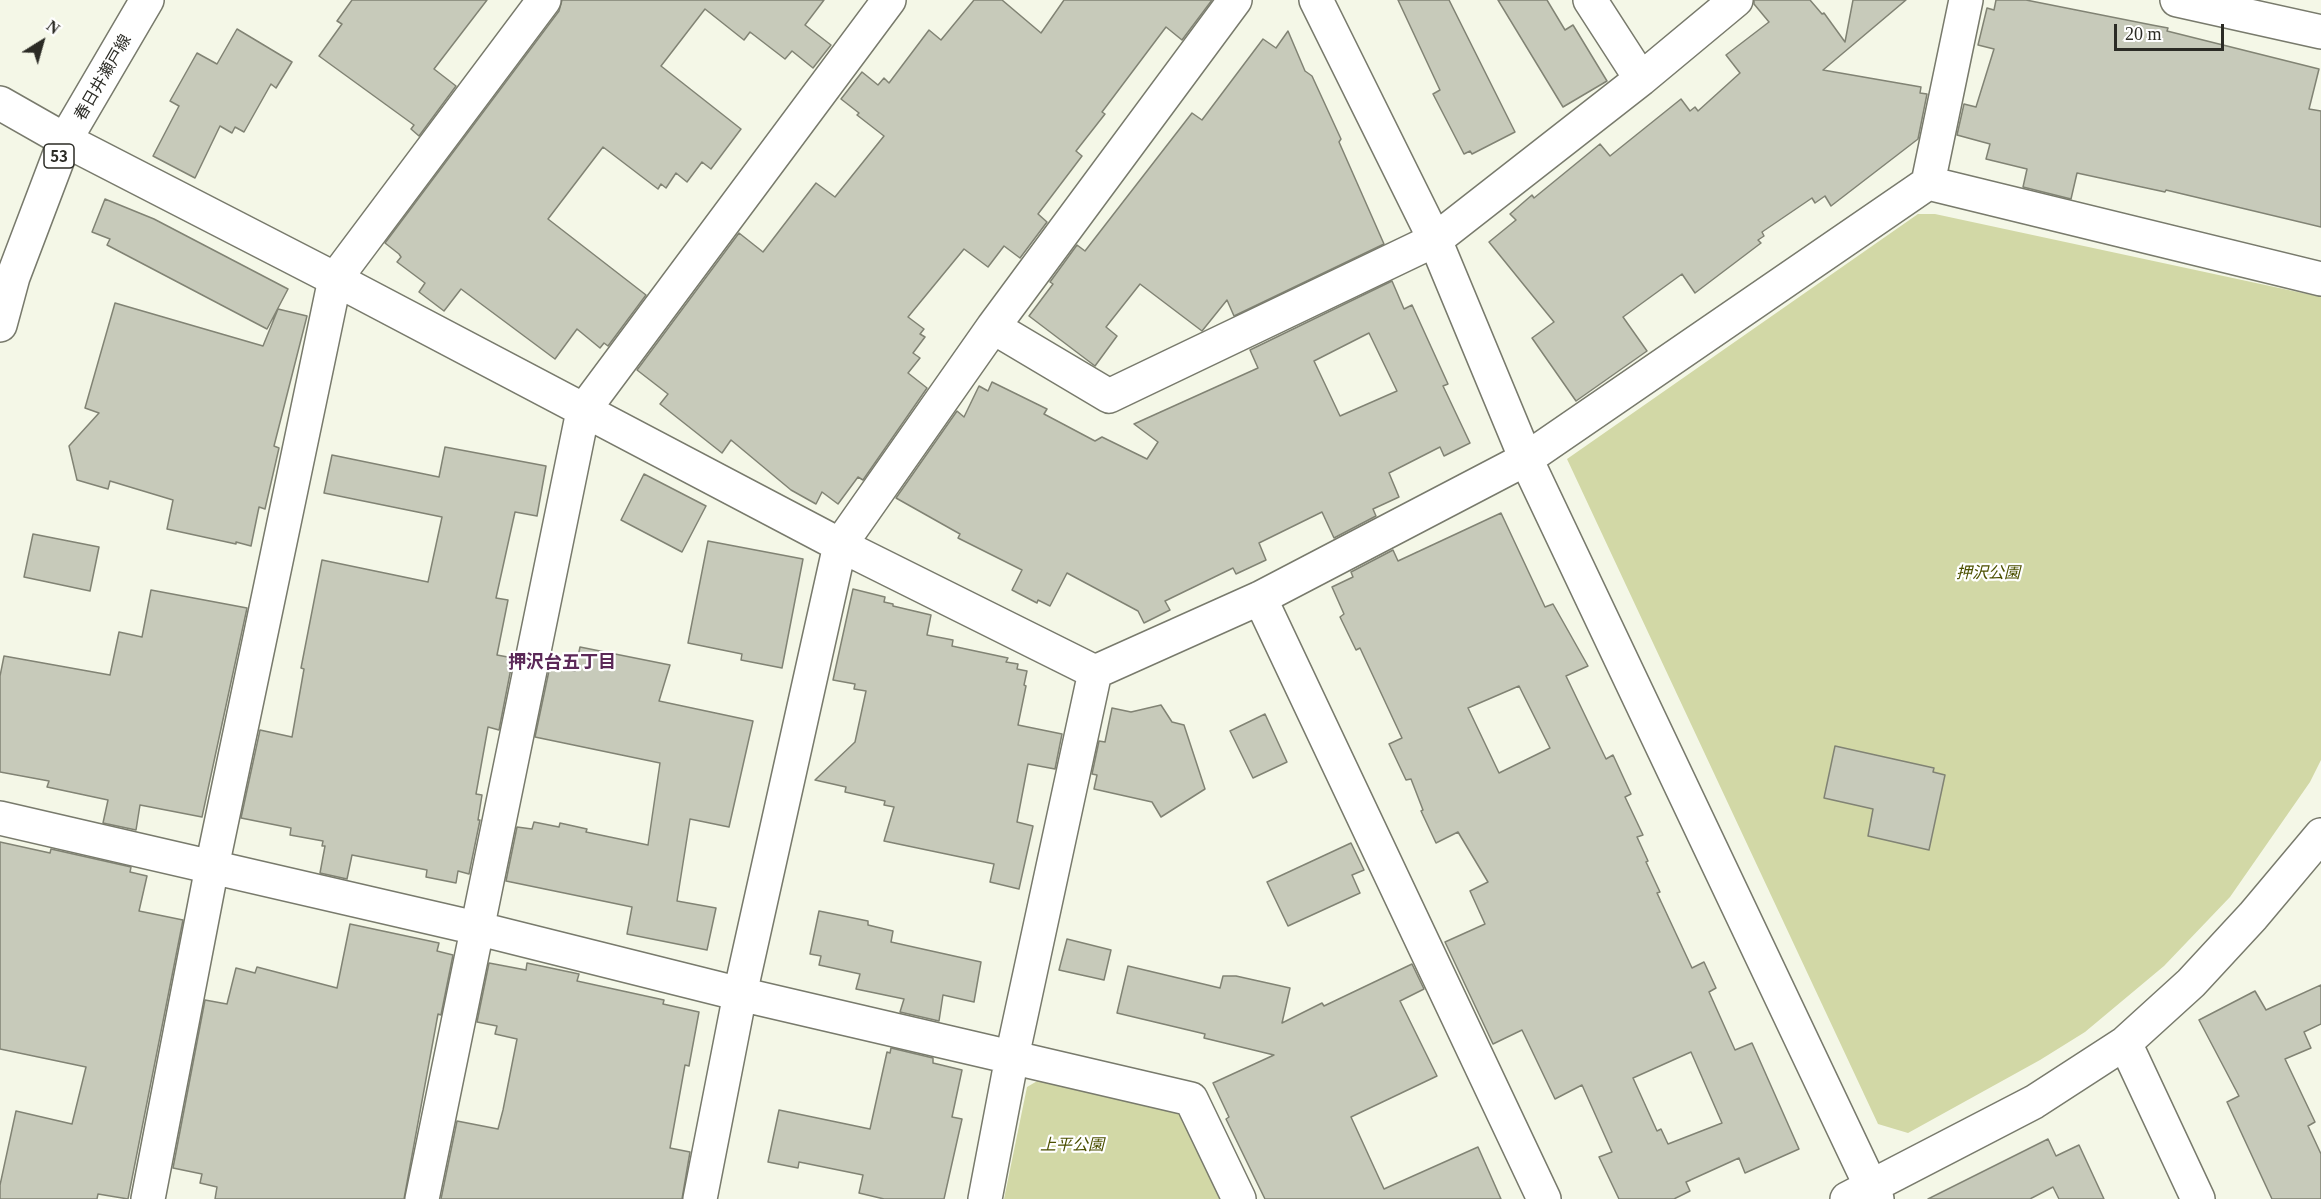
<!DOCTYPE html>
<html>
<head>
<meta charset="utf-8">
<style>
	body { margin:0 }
	#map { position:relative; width:2321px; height:1199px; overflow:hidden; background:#f4f7e7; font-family:Georgia,serif }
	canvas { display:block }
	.north { position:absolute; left:12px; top:12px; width:60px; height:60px; -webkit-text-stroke:4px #fff; paint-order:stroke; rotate:37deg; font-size:16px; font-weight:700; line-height:24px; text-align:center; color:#2b2b25 }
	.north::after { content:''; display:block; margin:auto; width:21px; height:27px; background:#2b2b25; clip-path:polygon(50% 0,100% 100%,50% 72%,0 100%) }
	.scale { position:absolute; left:2114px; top:24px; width:110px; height:27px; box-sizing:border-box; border:3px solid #2b2b25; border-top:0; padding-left:8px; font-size:18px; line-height:21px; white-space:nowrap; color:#2b2b25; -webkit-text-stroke:4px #fff; paint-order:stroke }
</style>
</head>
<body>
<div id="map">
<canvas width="2321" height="1199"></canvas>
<div class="north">N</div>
<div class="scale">20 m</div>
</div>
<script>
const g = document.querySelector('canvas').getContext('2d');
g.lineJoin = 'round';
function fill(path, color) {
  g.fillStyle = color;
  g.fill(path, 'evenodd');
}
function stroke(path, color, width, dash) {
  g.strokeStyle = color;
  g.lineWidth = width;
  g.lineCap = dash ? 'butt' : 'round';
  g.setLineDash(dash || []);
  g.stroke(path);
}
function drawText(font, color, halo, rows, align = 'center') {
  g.font = font + ' Georgia,"Noto Sans JP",serif';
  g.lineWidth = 4.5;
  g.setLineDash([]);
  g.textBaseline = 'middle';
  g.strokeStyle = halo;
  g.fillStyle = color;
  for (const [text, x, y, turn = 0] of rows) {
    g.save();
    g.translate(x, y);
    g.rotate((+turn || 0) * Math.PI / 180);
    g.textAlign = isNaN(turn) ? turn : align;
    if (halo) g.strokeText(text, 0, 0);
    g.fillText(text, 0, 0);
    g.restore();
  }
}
fill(new Path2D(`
	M 1918,214 L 1935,214 L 2321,297 L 2321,760 L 2310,782 L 2230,897 L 2164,966 L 2085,1032 L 2040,1060 L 1908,1133 L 1878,1124 L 1567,459 Z
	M 1039,1080 L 1183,1114 L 1228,1199 L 1004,1199 L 1027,1087 Z`), '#d2d8a6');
const building = new Path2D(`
	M 352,0 L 487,0 L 434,69 L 456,86 L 419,136 L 411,129 L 414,125 L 319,56 L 342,24 L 337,21 Z
	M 562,0 L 824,0 L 805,25 L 831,45 L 813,68 L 792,51 L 785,59 L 750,32 L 744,40 L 705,9 L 661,66 L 741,129 L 711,169 L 702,162 L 687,182 L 676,173 L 666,188 L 661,184 L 658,189 L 603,147 L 548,219 L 646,295 L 608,346 L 604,343 L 600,348 L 577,329 L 555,359 L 461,289 L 444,311 L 419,292 L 425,283 L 397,262 L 401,257 L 399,254 L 385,243 L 559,11 Z
	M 974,0 L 1002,0 L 1041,33 L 1064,0 L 1212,0 L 1182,40 L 1166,27 L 1102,112 L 1105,114 L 1076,151 L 1082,156 L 1038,214 L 1047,222 L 1020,258 L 1004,246 L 988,267 L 964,249 L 908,317 L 924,329 L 920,334 L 925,337 L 913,353 L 920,358 L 908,373 L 927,388 L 863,480 L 858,477 L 838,504 L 822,492 L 816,504 L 791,490 L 731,440 L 722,453 L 660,404 L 668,394 L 637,370 L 739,233 L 763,252 L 816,183 L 835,197 L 884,136 L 857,115 L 859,113 L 841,99 L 862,72 L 878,85 L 884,78 L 889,83 L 929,30 L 941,40 Z
	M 1398,0 L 1449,0 L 1515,132 L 1472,154 L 1470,151 L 1464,154 L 1433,94 L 1440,90 Z
	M 1498,0 L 1547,0 L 1565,30 L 1573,25 L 1607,81 L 1563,107 Z
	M 1754,0 L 1810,0 L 1822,14 L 1824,13 L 1845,42 L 1853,0 L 1906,0 L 1823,70 L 1921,87 L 1920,93 L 1927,94 L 1918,139 L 1831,206 L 1825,196 L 1815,203 L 1812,198 L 1762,232 L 1764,236 L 1758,240 L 1761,243 L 1695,293 L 1682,274 L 1623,317 L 1647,351 L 1576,401 L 1532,338 L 1554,322 L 1489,242 L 1516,220 L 1510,214 L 1532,195 L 1534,198 L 1600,144 L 1610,156 L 1681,99 L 1690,111 L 1695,107 L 1698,111 L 1740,73 L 1726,55 L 1769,22 L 1754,4 Z
	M 1996,0 L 2026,0 L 2152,25 L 2168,28 L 2167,31 L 2319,69 L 2309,109 L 2321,111 L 2321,227 L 2166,190 L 2165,192 L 2077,173 L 2071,199 L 2023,187 L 2027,169 L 1986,159 L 1990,144 L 1957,135 L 1964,104 L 1976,107 L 1994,49 L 1978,45 L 1987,8 L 1994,10 Z
	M 237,29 L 292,62 L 276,88 L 271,84 L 244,132 L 235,127 L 232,133 L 220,126 L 195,178 L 153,156 L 179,106 L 170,101 L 197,53 L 217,64 Z
	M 1288,31 L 1305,71 L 1312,76 L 1341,139 L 1339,142 L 1384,244 L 1234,316 L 1227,300 L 1202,331 L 1140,284 L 1106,327 L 1117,336 L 1095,366 L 1029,316 L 1053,284 L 1050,282 L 1077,245 L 1085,251 L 1192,113 L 1202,120 L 1263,39 L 1276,48 Z
	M 105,199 L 154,219 L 288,289 L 267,329 L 107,245 L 110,239 L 92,232 Z
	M 1392,281 L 1404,309 L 1412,305 L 1448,384 L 1443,386 L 1470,443 L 1444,456 L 1440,447 L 1389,473 L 1399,497 L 1373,509 L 1376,516 L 1334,538 L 1322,512 L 1259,543 L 1266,560 L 1236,574 L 1233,568 L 1165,601 L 1170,610 L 1144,623 L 1138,611 L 1067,573 L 1050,606 L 1038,600 L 1037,603 L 1012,590 L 1022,570 L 958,538 L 960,534 L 896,498 L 957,411 L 964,417 L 979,386 L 988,391 L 992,382 L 1047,409 L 1044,414 L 1095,441 L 1102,437 L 1147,459 L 1158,442 L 1134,424 L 1258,368 L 1250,350 ZM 1369,333 L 1397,391 L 1340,416 L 1314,361 Z
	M 115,303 L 263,346 L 278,309 L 307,316 L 274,446 L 279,448 L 265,509 L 259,507 L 251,546 L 236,542 L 236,544 L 167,529 L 173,500 L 110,481 L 108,489 L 77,480 L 69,446 L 99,413 L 85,408 Z
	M 445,447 L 546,466 L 537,516 L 515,512 L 496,598 L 508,600 L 497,655 L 513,658 L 499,730 L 488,727 L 476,794 L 482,795 L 478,820 L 480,820 L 469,874 L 458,871 L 456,883 L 426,877 L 427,870 L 352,855 L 347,879 L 320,873 L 325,846 L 322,846 L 323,841 L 290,835 L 291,828 L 241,818 L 260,730 L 292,737 L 304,669 L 301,668 L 322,560 L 428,582 L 442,517 L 324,493 L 332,455 L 439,477 Z
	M 644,474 L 706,506 L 682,552 L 621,520 Z
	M 1501,513 L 1545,607 L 1553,604 L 1588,666 L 1566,676 L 1606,759 L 1613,755 L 1631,794 L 1625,797 L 1643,835 L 1637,837 L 1648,861 L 1646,862 L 1660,892 L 1657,893 L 1692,968 L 1704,962 L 1716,988 L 1709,992 L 1735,1050 L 1752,1043 L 1799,1149 L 1745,1173 L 1739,1158 L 1686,1182 L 1690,1191 L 1674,1199 L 1619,1199 L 1599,1157 L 1612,1152 L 1582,1085 L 1555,1099 L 1522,1030 L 1493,1044 L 1445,942 L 1485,924 L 1470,891 L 1488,882 L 1458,832 L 1436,843 L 1421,811 L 1423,810 L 1411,779 L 1406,780 L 1389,744 L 1402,738 L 1360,648 L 1356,650 L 1340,617 L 1344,614 L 1332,587 L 1353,577 L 1351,572 L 1393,550 L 1398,561 ZM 1519,686 L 1550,748 L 1499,773 L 1468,708 ZM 1691,1052 L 1722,1123 L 1668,1144 L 1661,1129 L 1657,1131 L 1633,1078 Z
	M 33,534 L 99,547 L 90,591 L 24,577 Z
	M 708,541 L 803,559 L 782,668 L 741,660 L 742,654 L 688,643 Z
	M 853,589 L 885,597 L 884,602 L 893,604 L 893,606 L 931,615 L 927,635 L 953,640 L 952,646 L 1008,658 L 1006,662 L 1018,664 L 1017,669 L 1027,671 L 1024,685 L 1026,686 L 1018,725 L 1062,734 L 1055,769 L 1028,764 L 1017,822 L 1033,826 L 1019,889 L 990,882 L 994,864 L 884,841 L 894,807 L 884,805 L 885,801 L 845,792 L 846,787 L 815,780 L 855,742 L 866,691 L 854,689 L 855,684 L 833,680 Z
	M 151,590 L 247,608 L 202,817 L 140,805 L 136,830 L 103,823 L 108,800 L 47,787 L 49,781 L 0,772 L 0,676 L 4,656 L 110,675 L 119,632 L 142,637 Z
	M 580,647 L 670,665 L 659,701 L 753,721 L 729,827 L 690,819 L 677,901 L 716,908 L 707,950 L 627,934 L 632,907 L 506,881 L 517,827 L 532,829 L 534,822 L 559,827 L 560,823 L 587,829 L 586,832 L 648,845 L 660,763 L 535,737 L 550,666 L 575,671 Z
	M 1161,705 L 1172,722 L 1184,725 L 1205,789 L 1161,817 L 1152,802 L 1094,789 L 1097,775 L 1092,774 L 1099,741 L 1105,742 L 1112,708 L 1131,712 Z
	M 1265,714 L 1287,762 L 1253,778 L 1230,731 Z
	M 1835,746 L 1934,768 L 1933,772 L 1945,775 L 1929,850 L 1868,836 L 1873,809 L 1824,798 Z
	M 0,842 L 50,853 L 51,849 L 131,867 L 130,872 L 147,876 L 139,911 L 183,920 L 128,1199 L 98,1194 L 97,1199 L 0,1199 L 0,1185 L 16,1111 L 72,1124 L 86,1067 L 0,1049 Z
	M 1351,843 L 1364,870 L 1352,875 L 1360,893 L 1288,926 L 1267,882 Z
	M 819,911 L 868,921 L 868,925 L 893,931 L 891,942 L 981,962 L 974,1002 L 943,995 L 939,1021 L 900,1012 L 904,999 L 856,989 L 860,974 L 819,965 L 821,956 L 810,954 Z
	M 350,924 L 439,943 L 437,951 L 453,955 L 441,1015 L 438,1014 L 404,1199 L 215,1199 L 217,1187 L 200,1183 L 202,1174 L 173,1168 L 205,1000 L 227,1004 L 236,968 L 255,973 L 257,967 L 337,988 Z
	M 1067,939 L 1111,950 L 1104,980 L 1059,970 Z
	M 489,963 L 526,970 L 527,963 L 579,974 L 577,981 L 664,1000 L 663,1004 L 699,1012 L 689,1066 L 685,1065 L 670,1148 L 690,1152 L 682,1199 L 441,1199 L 457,1121 L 498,1129 L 503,1110 L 517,1039 L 495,1034 L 497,1026 L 477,1022 Z
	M 1412,964 L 1424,989 L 1400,1001 L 1437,1076 L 1351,1117 L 1384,1189 L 1478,1147 L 1501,1199 L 1265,1199 L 1226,1119 L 1229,1117 L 1213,1083 L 1274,1055 L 1204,1038 L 1205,1034 L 1117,1013 L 1128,966 L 1220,988 L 1223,976 L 1236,976 L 1290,988 L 1282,1023 L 1322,1003 L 1324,1006 Z
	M 2321,985 L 2321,1024 L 2304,1032 L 2311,1048 L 2285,1059 L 2315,1122 L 2308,1126 L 2321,1154 L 2321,1199 L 2272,1199 L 2227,1102 L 2239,1096 L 2199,1020 L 2255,991 L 2266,1010 Z
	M 891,1048 L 933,1058 L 933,1063 L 962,1070 L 952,1117 L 962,1119 L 944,1199 L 884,1199 L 859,1193 L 863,1175 L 799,1162 L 798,1168 L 768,1162 L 779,1110 L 870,1129 L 887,1052 L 890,1053 Z
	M 2048,1139 L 2056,1156 L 2079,1145 L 2104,1199 L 2059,1199 L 2053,1187 L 2030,1199 L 1928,1199 Z`);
fill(building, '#c7caba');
stroke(building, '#818374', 1.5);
const minor = new Path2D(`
	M 1316,0 L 1435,240 L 1526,459 L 1877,1199
	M 1590,0 L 1641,79
	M 2177,0 L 2321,32
	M 0,103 L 65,140 L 335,279 L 840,545 L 1095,672 L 1260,598 L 1526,459 L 1928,183 L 1966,0
	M 1928,183 L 2321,279
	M 993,327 L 1109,396 L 1435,240 L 1641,79 L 1736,0
	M 1260,598 L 1544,1199
	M 0,818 L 476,928 L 740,994 L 1191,1099 L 1239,1199
	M 2125,1043 L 2198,1199
	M 148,1199 L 212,867 L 335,279 L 544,0
	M 422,1199 L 583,411 L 889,0
	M 700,1199 L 740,994 L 840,545 L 993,327 L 1235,0
	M 985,1199 L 1012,1057 L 1095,672
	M 1847,1199 L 2034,1102 L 2125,1043 L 2191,983 L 2253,916 L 2321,835`);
const major = new Path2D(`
	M 0,325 L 13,277 L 65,140 L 147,0`);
stroke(minor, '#787a6c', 36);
stroke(major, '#787a6c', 36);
stroke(minor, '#fff', 33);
stroke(major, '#fff', 33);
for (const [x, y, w] of [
	[59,156,30]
]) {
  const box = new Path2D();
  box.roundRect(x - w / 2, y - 12, w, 24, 4.5);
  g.fillStyle = '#fff';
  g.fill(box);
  stroke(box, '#2b2b25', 1.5);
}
drawText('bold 15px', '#2b2b25', null, [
	["53",59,156]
]);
drawText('16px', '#2b2b25', '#fff', [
	["春日井瀬戸線",102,77,-60]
]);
drawText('italic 16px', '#4c5000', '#fff', [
	["押沢公園",1988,572],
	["上平公園",1072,1144]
]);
drawText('bold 18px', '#5b2858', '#fff', [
	["押沢台五丁目",562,661]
]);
</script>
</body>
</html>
